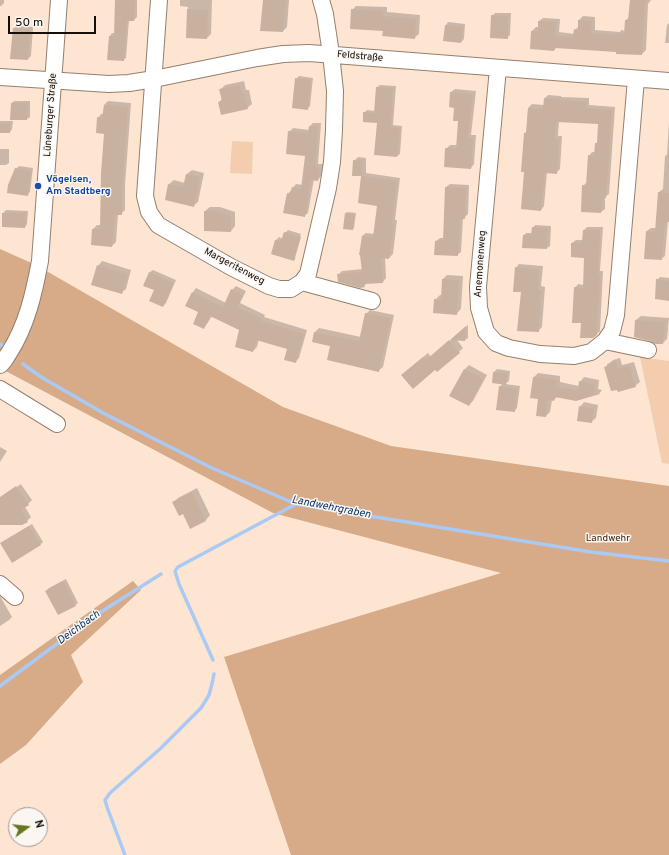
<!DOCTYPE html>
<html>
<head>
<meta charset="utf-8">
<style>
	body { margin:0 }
	#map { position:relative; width:669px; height:855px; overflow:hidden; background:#fde5d2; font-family:Overpass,sans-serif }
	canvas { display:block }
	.north { position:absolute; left:8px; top:807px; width:40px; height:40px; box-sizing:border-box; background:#fbf6f2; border:1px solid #9f9994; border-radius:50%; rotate:75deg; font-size:11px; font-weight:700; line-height:16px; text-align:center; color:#160e08 }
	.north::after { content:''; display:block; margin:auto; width:14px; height:18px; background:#677420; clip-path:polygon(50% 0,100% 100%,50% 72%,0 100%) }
	.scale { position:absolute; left:8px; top:16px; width:88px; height:18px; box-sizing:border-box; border:2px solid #160e08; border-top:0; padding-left:5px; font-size:12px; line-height:14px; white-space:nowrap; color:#160e08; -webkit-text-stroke:3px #fbf6f2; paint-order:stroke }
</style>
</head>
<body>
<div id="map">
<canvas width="669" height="855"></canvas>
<div class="north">N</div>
<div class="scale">50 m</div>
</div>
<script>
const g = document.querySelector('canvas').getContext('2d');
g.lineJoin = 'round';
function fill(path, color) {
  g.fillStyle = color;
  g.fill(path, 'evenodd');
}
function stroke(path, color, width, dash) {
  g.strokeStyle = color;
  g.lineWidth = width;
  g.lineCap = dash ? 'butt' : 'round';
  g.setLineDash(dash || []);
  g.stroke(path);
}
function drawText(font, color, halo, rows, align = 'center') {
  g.font = font + ' Overpass,sans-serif';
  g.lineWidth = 3;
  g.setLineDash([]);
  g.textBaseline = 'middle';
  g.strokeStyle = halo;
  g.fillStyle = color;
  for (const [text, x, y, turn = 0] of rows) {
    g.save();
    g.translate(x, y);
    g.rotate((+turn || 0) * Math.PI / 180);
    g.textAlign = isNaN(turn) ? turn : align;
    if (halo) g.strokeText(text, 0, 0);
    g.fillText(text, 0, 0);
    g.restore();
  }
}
fill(new Path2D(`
	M 232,141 L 253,142 L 252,174 L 230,173 Z
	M 640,357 L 669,361 L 669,464 L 662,463 Z`), '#f3cdad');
fill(new Path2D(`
	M 0,249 L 36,265 L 283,407 L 391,446 L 669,486 L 669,855 L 291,855 L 224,657 L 501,573 L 273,513 L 0,368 Z
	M 133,581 L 141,590 L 71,655 L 83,682 L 26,745 L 0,764 L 0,675 Z`), '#d7ab87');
fill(new Path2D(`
	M 0,0 L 4,0 L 4,3 L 1,6 L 0,6 Z
	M 116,0 L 137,0 L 137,17 L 134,20 L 129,20 L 126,58 L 123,60 L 110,36 L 112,33 L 115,33 Z
	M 180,0 L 212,0 L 211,34 L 207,38 L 187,37 L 188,7 L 180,6 Z
	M 264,0 L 289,0 L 287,27 L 283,31 Z
	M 631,0 L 651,0 L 648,4 L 646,50 L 642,54 L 617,51 L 557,47 L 554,50 L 532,31 L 536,27 L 539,27 L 539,21 L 543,18 L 560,19 L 559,32 L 575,34 L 575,30 L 579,26 L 579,20 L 583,16 L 595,17 L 595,30 L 620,32 L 621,30 L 625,31 L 626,20 L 629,17 Z
	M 356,6 L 387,7 L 387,12 L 420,15 L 419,34 L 414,38 L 352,10 Z
	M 495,13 L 511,13 L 510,35 L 507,38 L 492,16 Z
	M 448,22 L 465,24 L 464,39 L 461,42 L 446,25 Z
	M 669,23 L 669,43 L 665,43 L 667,25 Z
	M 16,26 L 33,27 L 31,56 L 28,59 L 14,29 Z
	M 299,76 L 313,78 L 310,106 L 307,109 L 296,79 Z
	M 244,81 L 246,90 L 249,90 L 252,104 L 247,108 L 219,102 L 222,99 L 220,90 L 225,85 Z
	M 380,85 L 396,86 L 393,125 L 402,126 L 400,154 L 397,156 L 379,122 L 364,113 L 367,110 L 375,111 L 377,87 Z
	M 455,89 L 476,91 L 471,135 L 476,135 L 474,164 L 471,168 L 446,149 L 450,145 L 457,145 L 459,121 L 451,92 Z
	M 548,95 L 561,96 L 561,97 L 589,98 L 589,105 L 615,107 L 609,194 L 605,197 L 605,209 L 601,212 L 583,186 L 587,182 L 589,156 L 592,152 L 595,152 L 596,144 L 598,141 L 599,123 L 559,121 L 558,136 L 562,136 L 560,169 L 556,173 L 547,172 L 544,206 L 541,210 L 526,171 L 525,133 L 527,131 L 528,108 L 532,104 L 544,105 L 545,98 Z
	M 14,101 L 30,101 L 30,117 L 27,119 L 12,103 Z
	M 108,101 L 131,103 L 125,185 L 125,210 L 121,214 L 118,214 L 116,242 L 112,246 L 92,244 L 93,229 L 97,225 L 101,225 L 105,133 L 98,118 L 101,114 L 104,114 L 104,105 Z
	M 0,121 L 13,121 L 12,129 L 10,132 L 0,132 Z
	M 669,121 L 669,221 L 668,221 L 665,256 L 661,259 L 647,231 L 651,228 L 656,228 L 659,192 L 663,189 L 665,156 L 667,155 Z
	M 313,123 L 321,123 L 318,164 L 323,164 L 321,176 L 318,180 L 314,179 L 308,213 L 304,216 L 288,194 L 296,184 L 303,185 L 306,155 L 289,132 L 293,128 L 309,130 L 310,126 Z
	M 0,149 L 9,149 L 9,163 L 6,165 L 0,165 Z
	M 358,157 L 366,158 L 366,173 L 400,178 L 395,220 L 397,220 L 393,254 L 389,258 L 385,257 L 386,278 L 383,282 L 367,283 L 364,286 L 338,275 L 342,271 L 363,269 L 362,236 L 366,233 L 375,234 L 379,205 L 359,202 L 362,175 L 353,175 L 354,161 Z
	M 19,166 L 33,168 L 30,192 L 27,195 L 16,169 Z
	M 192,170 L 204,173 L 198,202 L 193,206 L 169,184 L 174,180 L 185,183 L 187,174 Z
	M 450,184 L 469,185 L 468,214 L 464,218 L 463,218 L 461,252 L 457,255 L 436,241 L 440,238 L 445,238 L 446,187 Z
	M 210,207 L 220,207 L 235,212 L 235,226 L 231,231 L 205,211 Z
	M 6,210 L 28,211 L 27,224 L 25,227 L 3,213 Z
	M 347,212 L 356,213 L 354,228 L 353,229 L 344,228 L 346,213 Z
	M 535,225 L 551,226 L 550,246 L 547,248 L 524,235 L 526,233 L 532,233 L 533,228 Z
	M 587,227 L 603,227 L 600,271 L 603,271 L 600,331 L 596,335 L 582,322 L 575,288 L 578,284 L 584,285 L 585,257 L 572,243 L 576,240 L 583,240 L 584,230 Z
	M 288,230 L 301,234 L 294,258 L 296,258 L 294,260 L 272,254 L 276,240 L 279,237 L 283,239 L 285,233 Z
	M 102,261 L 131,270 L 126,289 L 121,293 L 98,266 Z
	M 519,264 L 543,266 L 541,286 L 545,287 L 542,327 L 538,331 L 522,291 L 516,268 Z
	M 153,270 L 176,280 L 166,303 L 163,306 L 155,290 L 144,285 L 150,272 Z
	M 447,275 L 463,276 L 461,309 L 456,314 L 435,300 L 440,295 L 442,295 L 443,279 Z
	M 660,277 L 669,278 L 669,300 L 657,280 Z
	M 236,286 L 246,291 L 240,303 L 265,315 L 264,317 L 307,330 L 299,358 L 295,362 L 288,348 L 259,339 L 257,347 L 253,351 L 240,329 L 212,316 L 207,324 L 203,328 L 200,312 L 193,292 L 196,288 L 226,303 L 232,290 Z
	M 370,310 L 394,315 L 383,367 L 379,370 L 331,346 L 313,342 L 315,332 L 319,328 L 361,337 L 366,314 Z
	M 641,316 L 669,318 L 667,339 L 663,343 L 636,320 Z
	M 468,325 L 468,338 L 465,340 L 457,340 L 463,348 L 459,352 L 436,369 L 407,371 L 428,353 L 431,357 Z
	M 620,358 L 622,365 L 634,362 L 640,382 L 635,386 L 605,367 L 613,360 Z
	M 469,365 L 487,375 L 473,401 L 469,405 L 451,396 L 465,369 Z
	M 497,369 L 510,371 L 509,381 L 505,384 L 520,386 L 517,408 L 514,411 L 500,387 L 503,383 L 493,382 L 494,372 Z
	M 538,373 L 560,376 L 560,382 L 579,386 L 580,382 L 584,377 L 599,380 L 598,389 L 602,390 L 599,394 L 576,399 L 558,396 L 554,400 L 552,400 L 550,412 L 546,416 L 539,398 L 533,378 Z
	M 584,402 L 598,405 L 596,418 L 591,422 L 580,407 Z
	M 0,447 L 7,451 L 0,462 Z
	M 20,483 L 32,500 L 25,507 L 31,517 L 27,521 L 0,524 L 0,498 L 21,484 Z
	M 197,488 L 210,515 L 206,520 L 190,527 L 183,513 L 174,502 L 178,498 Z
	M 32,524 L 43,542 L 41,544 L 4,541 Z
	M 66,579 L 78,603 L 75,605 L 46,591 L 49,588 Z
	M 0,596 L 12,617 L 9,620 L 0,626 Z`), '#0003');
stroke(new Path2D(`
	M 0,344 L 7,349
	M 23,364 L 41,377 L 105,414 L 212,468 L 296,504 L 591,552 L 669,561
	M 213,660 L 179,584 L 175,571 L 178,567 L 296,504
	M 0,686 L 93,617 L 161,574
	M 125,855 L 107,807 L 105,800 L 110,793 L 161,748 L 201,708 L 209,695 L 212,684 L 214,674`), '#aacaf6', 3.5);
fill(new Path2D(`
	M 115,0 L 135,0 L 134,21 L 127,21 L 124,61 L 107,60 L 109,36 L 114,36 Z
	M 263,0 L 286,0 L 283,32 L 260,31 Z
	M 630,0 L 645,0 L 642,55 L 616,54 L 616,52 L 555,48 L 554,51 L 530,49 L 531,31 L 538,31 L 538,21 L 556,22 L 555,36 L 573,37 L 574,29 L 578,30 L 578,20 L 592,21 L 591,33 L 616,35 L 616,34 L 624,34 L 625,20 L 628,20 Z
	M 187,9 L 208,10 L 207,39 L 186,38 Z
	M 351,9 L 383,11 L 383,16 L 416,19 L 415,39 L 382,36 L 383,31 L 350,29 Z
	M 491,15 L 508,16 L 508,39 L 490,38 Z
	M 445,25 L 463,27 L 461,43 L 443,41 Z
	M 13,28 L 30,30 L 28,60 L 10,59 Z
	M 295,78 L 311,80 L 308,110 L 292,108 Z
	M 240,85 L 242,94 L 244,94 L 248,109 L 221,115 L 218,102 L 222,101 L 219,89 Z
	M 376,87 L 393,88 L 391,127 L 400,128 L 397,157 L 374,155 L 377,123 L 363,122 L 363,112 L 374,113 Z
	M 450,92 L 473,94 L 468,138 L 473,138 L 471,169 L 444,167 L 445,148 L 456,149 L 458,121 L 453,121 L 454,108 L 449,107 Z
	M 544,98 L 558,99 L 558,100 L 586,102 L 586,108 L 612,110 L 606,198 L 603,198 L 601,213 L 581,212 L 582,185 L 586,186 L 588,155 L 594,156 L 595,143 L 597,143 L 598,124 L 556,122 L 555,139 L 559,139 L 557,174 L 545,173 L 541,211 L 521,209 L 524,172 L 521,172 L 524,133 L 526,133 L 528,108 L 543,109 Z
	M 11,103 L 28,103 L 27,120 L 10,120 Z
	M 104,105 L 128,107 L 122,190 L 122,215 L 115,215 L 112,247 L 91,245 L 92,229 L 100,229 L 101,173 L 104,134 L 96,133 L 97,117 L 102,118 Z
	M 0,124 L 10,124 L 10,133 L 0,133 Z
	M 309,126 L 318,127 L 315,167 L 320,168 L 318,181 L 311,180 L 305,217 L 283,213 L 287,193 L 290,194 L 292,187 L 301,189 L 305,156 L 286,154 L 288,131 L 308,133 Z
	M 353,160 L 363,161 L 362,176 L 397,181 L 392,223 L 394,224 L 389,259 L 381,258 L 383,283 L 364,284 L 365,287 L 360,288 L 338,282 L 337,274 L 362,272 L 360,255 L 359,255 L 362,236 L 373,237 L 377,206 L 358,203 L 361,176 L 352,176 Z
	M 15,168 L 31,171 L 28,196 L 7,193 L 8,185 Z
	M 186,174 L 200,177 L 194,207 L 165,200 L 168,184 L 183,187 Z
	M 445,187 L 466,188 L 465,219 L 460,219 L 458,256 L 434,255 L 435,241 L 443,241 Z
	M 658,192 L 669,193 L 669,222 L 665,222 L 662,260 L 644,259 L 646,231 L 655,232 Z
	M 204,211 L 215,211 L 231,216 L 231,232 L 204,231 Z
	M 2,213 L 26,213 L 25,228 L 2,227 Z
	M 345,213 L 355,214 L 353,230 L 343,229 Z
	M 532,227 L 548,228 L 547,249 L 522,248 L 523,235 L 531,235 Z
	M 583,230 L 600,230 L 598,274 L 600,274 L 599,303 L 598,303 L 597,335 L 593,338 L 580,338 L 581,323 L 572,323 L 574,287 L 583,288 L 584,258 L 571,257 L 571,243 L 582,243 Z
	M 284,232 L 301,237 L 294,261 L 271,254 L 275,240 L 281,241 Z
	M 97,265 L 128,275 L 122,294 L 91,285 Z
	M 515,267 L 539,270 L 538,290 L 541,290 L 539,332 L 517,331 L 521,292 L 513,292 Z
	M 149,272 L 174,283 L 163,307 L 149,301 L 154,290 L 143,286 Z
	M 442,279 L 459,280 L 457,315 L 433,313 L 434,299 L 441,300 Z
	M 656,279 L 669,281 L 669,301 L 655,299 Z
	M 231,289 L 243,295 L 237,307 L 262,319 L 261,321 L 304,334 L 296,363 L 284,360 L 287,349 L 256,340 L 253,352 L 235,347 L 239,330 L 210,316 L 204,329 L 193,324 L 198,312 L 185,306 L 192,292 L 223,307 Z
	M 365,313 L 391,318 L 379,372 L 327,360 L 330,346 L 312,342 L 314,332 L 359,341 Z
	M 635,320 L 665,322 L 663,344 L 655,344 L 650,341 L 634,337 Z
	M 466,326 L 465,341 L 450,340 Z
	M 449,340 L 460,353 L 437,372 L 435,370 L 413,389 L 401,375 L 423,357 L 426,360 Z
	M 616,361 L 618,369 L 630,366 L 636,387 L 618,392 L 617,390 L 611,391 L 604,367 L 608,366 L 607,364 Z
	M 464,369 L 483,379 L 469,406 L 449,396 Z
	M 493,372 L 508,373 L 506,385 L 492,383 Z
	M 533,377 L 557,380 L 556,387 L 578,390 L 579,381 L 595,384 L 594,393 L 600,394 L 576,401 L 555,397 L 554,401 L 548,400 L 546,417 L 536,416 L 538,399 L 530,398 Z
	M 499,386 L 517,389 L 515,412 L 496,410 Z
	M 579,406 L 594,409 L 592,423 L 577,421 Z
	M 16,486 L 29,505 L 21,510 L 28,522 L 22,525 L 0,525 L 0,497 Z
	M 192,492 L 206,521 L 190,529 L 183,514 L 179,516 L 172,502 Z
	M 29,526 L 41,545 L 12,563 L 0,543 Z
	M 63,581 L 76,606 L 58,615 L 45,591 Z`), '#c8b19e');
const minor = new Path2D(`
	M 159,0 L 145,196 L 149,212 L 158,225 L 231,267 L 269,286 L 279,289 L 291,289 L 302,282 L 308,274 L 328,188 L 332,162 L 334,130 L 335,91 L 331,54 L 325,14 L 321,0
	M 498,68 L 478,287 L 479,308 L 486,332 L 496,343 L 509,348 L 540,354 L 574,356 L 591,352 L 605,341 L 612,331 L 616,315 L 636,79
	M 0,77 L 109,84 L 129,83 L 154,79 L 257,58 L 283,54 L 309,53 L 669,81
	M 302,282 L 372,301
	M 605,341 L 648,350
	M 0,365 C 4,362 6,357 9,353 C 27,325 34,293 40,261 L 59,0
	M 0,389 L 57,424
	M 0,584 L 15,597`);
stroke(minor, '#957f6d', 18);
stroke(minor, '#fff', 16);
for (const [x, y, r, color] of [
	[38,186,4,"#1a4fb4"]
]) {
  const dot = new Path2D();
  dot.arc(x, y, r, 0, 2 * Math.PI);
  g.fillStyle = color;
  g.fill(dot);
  stroke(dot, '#fbf6f2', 1.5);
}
drawText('10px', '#160e08', '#fbf6f2', [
	["Feldstraße",360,57,5],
	["Lüneburger Straße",51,115,-86],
	["Anemonenweg",481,264,-86],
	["Margeritenweg",234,267,28]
]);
drawText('bold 10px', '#164399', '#fbf6f2', [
	["Vögelsen,",46,180],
	["Am Stadtberg",46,192]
], 'left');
drawText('10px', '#402205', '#fbf6f2', [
	["Landwehr",608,539]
]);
drawText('italic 11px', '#0b366a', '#fbf6f2', [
	["Landwehrgraben",331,508,11],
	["Deichbach",79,628,-36]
]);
</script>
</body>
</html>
